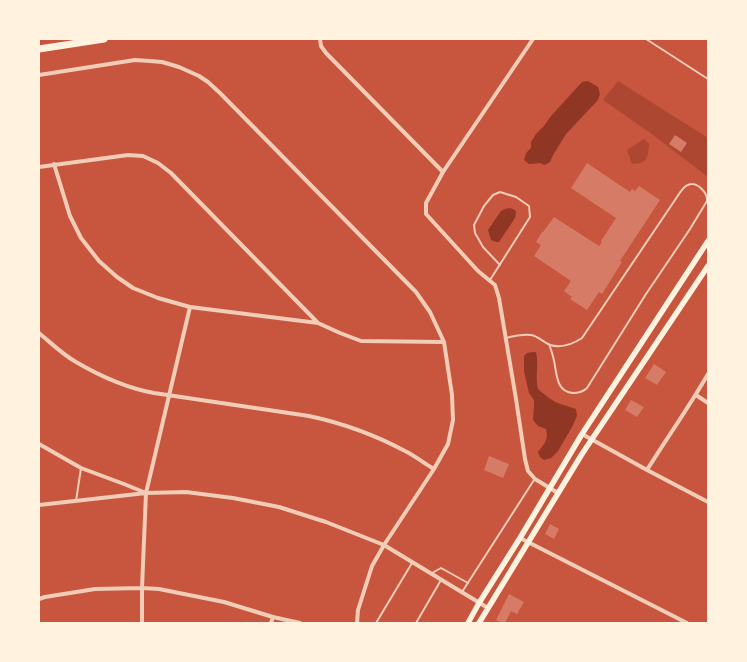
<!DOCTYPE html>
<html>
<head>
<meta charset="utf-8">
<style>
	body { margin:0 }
	#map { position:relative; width:747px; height:662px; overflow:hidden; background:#c8553d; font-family:Jost,sans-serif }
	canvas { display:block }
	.frame { position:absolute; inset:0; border:40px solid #fff3e0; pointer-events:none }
</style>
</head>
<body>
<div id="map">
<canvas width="747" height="662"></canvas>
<div class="frame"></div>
</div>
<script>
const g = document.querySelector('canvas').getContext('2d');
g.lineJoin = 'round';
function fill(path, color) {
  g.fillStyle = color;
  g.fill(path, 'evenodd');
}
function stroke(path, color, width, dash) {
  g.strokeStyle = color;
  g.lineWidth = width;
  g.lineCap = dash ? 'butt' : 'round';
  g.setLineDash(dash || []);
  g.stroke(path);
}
fill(new Path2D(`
	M 618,81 L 708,138 L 708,177 L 649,132 L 603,100 Z
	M 644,139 L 649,144 C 648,158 647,164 632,164 L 627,150 Z`), '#ae4732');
fill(new Path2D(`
	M 588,81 L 598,87 L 600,94 L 598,100 L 566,134 L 558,147 L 553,155 L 550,162 L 545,165 L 540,163 L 529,164 L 524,160 L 526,153 L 531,148 L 531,142 L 536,134 L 544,126 L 551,116 L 582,82 Z
	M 510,208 L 515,210 L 516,212 L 515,218 L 499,242 L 496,242 L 491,240 L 488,230 L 501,211 L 505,209 Z
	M 533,352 L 536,352 C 539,364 535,377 538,389 C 545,395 552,401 560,404 C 566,406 571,407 576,409 L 577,416 L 572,427 L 558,451 L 551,458 L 544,460 L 540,457 L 538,452 C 544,444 549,440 546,429 L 538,426 L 533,420 L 534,406 L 534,400 L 529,393 L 524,371 L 524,356 L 527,353 Z`), '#8f3625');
fill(new Path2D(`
	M 675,135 L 687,143 L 681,152 L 669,144 Z
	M 587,163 L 630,192 L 632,189 L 635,191 L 639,186 L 660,200 L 620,261 L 622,262 L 602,294 L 599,292 L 587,310 L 570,299 L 572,297 L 564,291 L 571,281 L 534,256 L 541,245 L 536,242 L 542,232 L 543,232 L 554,217 L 599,246 L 602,242 L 601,241 L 616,218 L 571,188 Z
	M 654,364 L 666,372 L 657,385 L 645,378 Z
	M 631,400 L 644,407 L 637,417 L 625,410 Z
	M 489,456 L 509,464 L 503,478 L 484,470 Z
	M 550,524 L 559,529 L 554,539 L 545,534 Z
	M 509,594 L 524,602 L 517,614 L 511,611 L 505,623 L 502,623 L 496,620 Z`), '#d67c66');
stroke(new Path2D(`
	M 646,39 L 708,79
	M 490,280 L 530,217 L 529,206 L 516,197 L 500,192 L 493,195 L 484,206 L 474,225 L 475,233 L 483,247 L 500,265
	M 506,338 C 514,336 522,334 531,335 C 538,336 543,342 550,345 C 561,348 573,344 582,338 L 679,194 C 682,190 684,186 688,185 C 697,181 708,193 707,201 L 690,229 L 646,294 L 587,388 C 583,392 579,393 573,393 C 558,392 557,378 555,366 C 554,359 552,352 549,344
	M 76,501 L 81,468
	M 432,573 L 441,568 L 468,583
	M 462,592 L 534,480
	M 376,623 L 412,563
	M 416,623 L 441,580`), '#f1ccb7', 2);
stroke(new Path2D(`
	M 320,39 L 321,46 L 326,53 L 443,172
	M 533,39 L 443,172 L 426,203 L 426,214 L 478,271 L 495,285 L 499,298 L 516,399 L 525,459 L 528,471 L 535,479 L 558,493
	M 39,75 L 135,60 L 150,61 L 162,62 L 179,67 L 199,76 L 208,82 L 220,93 L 416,292 L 430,312 L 444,342 L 452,395 L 453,420 L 448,444 L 434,469 L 384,545 L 372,566 L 358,610 L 357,623
	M 54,164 L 70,216 L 81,238 L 99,261 L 117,277 L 133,288 L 158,298 L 190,307 L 318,323
	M 39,167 L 128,155 L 143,156 L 158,163 L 171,173 L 318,323 L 340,333 L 361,341 L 444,342
	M 39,333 C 51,343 62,354 76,362 C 100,376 126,388 154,393 L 309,416 C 342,423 375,435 405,451 C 415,456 424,463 434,469
	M 696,395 L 708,403
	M 582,434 L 647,470 L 708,502
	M 39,444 L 81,468 L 124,484 L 146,493
	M 647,470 C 667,438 689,407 708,374
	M 39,505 L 146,493 L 186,492 L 233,498 L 279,507 L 326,522 L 384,545 L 488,608
	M 520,538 L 687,623
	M 39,599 L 45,597 L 95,589 L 142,588 L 159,589 L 224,602 L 273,617 L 300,623
	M 142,623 L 142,588 L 146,493 L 190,307
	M 271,623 L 273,617`), '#f1ccb7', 4);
stroke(new Path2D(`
	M 468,623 L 479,603 L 520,538 L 582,434 L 708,241
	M 479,623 L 582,454 L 708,266`), '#fff3e0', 5.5);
stroke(new Path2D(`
	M 39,49 L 104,39`), '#fff3e0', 7);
</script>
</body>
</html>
